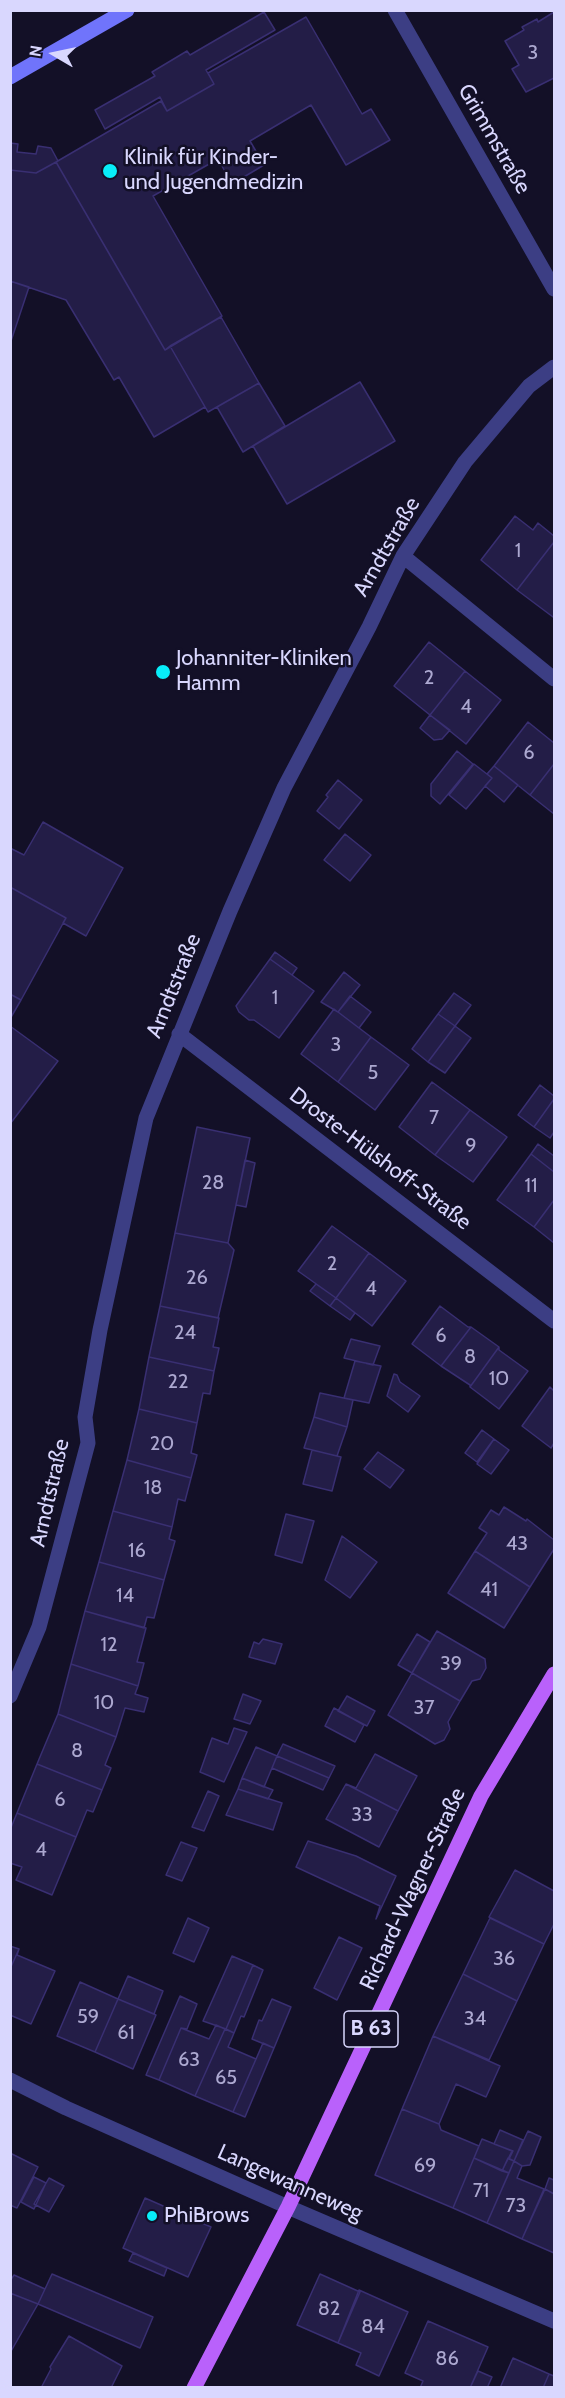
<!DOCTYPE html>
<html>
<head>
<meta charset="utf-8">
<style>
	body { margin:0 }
	#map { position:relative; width:565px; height:2398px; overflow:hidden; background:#131027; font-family:Cabin,sans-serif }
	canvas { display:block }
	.frame { position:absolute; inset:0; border:12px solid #d9d7fe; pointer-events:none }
	.north { position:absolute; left:24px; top:24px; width:60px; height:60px; -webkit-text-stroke:4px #131027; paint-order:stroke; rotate:279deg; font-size:16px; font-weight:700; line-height:24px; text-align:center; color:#d9d7fe }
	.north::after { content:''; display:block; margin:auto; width:21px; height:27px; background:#d9d7fe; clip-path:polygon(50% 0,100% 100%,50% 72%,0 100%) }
</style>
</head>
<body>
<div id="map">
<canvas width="565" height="2398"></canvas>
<div class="frame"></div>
<div class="north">N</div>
</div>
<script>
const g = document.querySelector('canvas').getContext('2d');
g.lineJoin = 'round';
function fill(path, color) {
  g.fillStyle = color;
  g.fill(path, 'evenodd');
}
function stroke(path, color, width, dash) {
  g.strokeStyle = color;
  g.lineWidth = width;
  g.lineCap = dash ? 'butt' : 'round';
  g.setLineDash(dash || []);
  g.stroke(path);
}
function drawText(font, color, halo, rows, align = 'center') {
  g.font = font + ' Cabin,sans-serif';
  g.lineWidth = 5;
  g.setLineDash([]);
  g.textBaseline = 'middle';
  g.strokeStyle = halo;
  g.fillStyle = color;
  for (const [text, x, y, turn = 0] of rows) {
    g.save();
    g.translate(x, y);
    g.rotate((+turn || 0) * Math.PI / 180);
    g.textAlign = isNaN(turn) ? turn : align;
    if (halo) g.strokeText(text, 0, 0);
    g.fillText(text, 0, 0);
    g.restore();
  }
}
const building = new Path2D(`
	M 264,12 L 275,30 L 206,70 L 214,84 L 167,111 L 160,97 L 105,129 L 95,110 L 155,76 L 152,72 L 187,51 L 190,55 Z
	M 554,12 L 554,78 L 526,92 L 512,69 L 519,65 L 505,41 L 524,30 L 522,27 L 537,19 L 538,22 Z
	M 306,17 L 362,114 L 371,109 L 390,140 L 346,165 L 311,105 L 250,141 L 264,165 L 232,184 L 218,159 L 153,196 L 222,316 L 165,350 L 56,162 L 161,101 L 167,111 L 214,84 L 208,73 Z
	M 10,143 L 18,144 L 17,152 L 36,154 L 38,146 L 51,148 L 58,161 L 36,173 L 10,170 Z
	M 56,162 L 165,350 L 170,346 L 205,407 L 154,437 L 119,377 L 114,380 L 66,300 L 10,281 L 10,170 L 36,173 Z
	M 10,281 L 29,287 L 10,344 Z
	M 221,317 L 259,383 L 208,412 L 170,346 Z
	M 360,382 L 395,441 L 287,504 L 253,446 Z
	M 259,383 L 285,426 L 243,452 L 217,407 Z
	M 515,516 L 533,530 L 538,523 L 554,536 L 554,542 L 517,590 L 481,560 Z
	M 554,542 L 554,615 L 553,617 L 517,590 Z
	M 429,642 L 465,671 L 430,715 L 394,686 Z
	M 465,671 L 501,700 L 466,744 L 430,715 Z
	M 430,715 L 450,730 L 442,739 L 434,740 L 420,728 Z
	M 528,722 L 554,743 L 554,764 L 530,795 L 494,766 Z
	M 457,751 L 473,764 L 440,804 L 431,796 L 431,784 Z
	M 474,764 L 492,778 L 466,809 L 449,795 Z
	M 554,764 L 554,814 L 530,795 Z
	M 494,766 L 518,785 L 504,802 L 485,786 L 492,778 L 487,774 Z
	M 338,780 L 362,800 L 339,829 L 317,811 L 328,797 L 326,795 Z
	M 43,822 L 123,868 L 86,936 L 63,923 L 66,918 L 10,887 L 10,848 L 24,855 Z
	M 345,834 L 371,855 L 350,881 L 324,860 Z
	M 10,887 L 66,918 L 21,1000 L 10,994 Z
	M 275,952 L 297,968 L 292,975 L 270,959 Z
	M 270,959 L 314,991 L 279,1038 L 254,1020 L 249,1020 L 239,1012 L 236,1006 Z
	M 344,972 L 360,985 L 338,1012 L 321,1002 Z
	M 454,993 L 471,1005 L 455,1026 L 438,1014 Z
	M 10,994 L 21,1000 L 10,1019 Z
	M 350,996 L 371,1012 L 359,1028 L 338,1012 Z
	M 334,1009 L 371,1037 L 338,1082 L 301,1054 Z
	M 438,1014 L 455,1026 L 428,1062 L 412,1049 Z
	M 10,1026 L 58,1061 L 10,1124 Z
	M 455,1026 L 471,1038 L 445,1073 L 428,1062 Z
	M 371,1037 L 409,1065 L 375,1110 L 338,1082 Z
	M 432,1082 L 470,1110 L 435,1155 L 399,1127 Z
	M 540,1085 L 554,1096 L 554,1099 L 534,1127 L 518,1115 Z
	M 554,1099 L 554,1132 L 550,1138 L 534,1127 Z
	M 470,1110 L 507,1137 L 473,1182 L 435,1155 Z
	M 197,1127 L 250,1138 L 228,1243 L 175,1233 Z
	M 538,1144 L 554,1156 L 554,1172 L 531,1154 Z
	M 531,1154 L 554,1172 L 554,1200 L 534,1227 L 497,1200 Z
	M 245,1160 L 255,1163 L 246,1207 L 236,1205 Z
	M 554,1200 L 554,1243 L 534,1227 Z
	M 332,1226 L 369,1253 L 336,1298 L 298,1271 Z
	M 175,1233 L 228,1243 L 234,1250 L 218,1318 L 160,1306 Z
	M 369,1253 L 406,1281 L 372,1326 L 336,1298 Z
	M 316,1284 L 336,1298 L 330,1306 L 310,1291 Z
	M 336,1298 L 355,1313 L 350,1320 L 330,1306 Z
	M 160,1306 L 219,1318 L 213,1347 L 219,1348 L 214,1371 L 149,1357 Z
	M 440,1306 L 468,1327 L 471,1327 L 441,1366 L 412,1344 Z
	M 471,1327 L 499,1347 L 470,1387 L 470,1385 L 441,1366 Z
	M 351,1339 L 380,1346 L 373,1365 L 344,1358 Z
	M 499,1347 L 499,1350 L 528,1371 L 499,1409 L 470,1387 Z
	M 149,1357 L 214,1371 L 210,1394 L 203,1393 L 197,1423 L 139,1409 Z
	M 355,1361 L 381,1366 L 369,1403 L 344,1398 Z
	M 394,1374 L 397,1375 L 400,1382 L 420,1396 L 408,1412 L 387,1396 Z
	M 550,1387 L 554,1391 L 554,1443 L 551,1448 L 522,1426 Z
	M 320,1393 L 353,1400 L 347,1427 L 314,1417 Z
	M 139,1409 L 197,1423 L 191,1453 L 197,1455 L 191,1478 L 127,1460 Z
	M 314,1417 L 347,1427 L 337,1456 L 304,1448 Z
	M 482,1430 L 494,1439 L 477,1462 L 465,1453 Z
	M 494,1439 L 509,1450 L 491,1474 L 477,1464 Z
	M 312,1450 L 341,1457 L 332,1491 L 303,1484 Z
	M 378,1452 L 404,1470 L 390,1488 L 364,1469 Z
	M 127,1460 L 191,1478 L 185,1501 L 178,1499 L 172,1527 L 113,1511 Z
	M 504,1507 L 526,1521 L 527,1519 L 554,1540 L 554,1549 L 530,1587 L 475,1551 L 487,1533 L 479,1528 L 491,1510 L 499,1515 Z
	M 113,1511 L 172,1527 L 169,1539 L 175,1541 L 164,1580 L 99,1562 Z
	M 286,1514 L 314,1521 L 302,1563 L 275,1555 Z
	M 342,1536 L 377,1562 L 350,1598 L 325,1580 Z
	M 475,1551 L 530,1587 L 504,1628 L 448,1593 Z
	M 99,1562 L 164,1580 L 154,1618 L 147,1617 L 144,1628 L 85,1611 Z
	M 85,1611 L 146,1628 L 137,1662 L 144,1663 L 138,1686 L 71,1664 Z
	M 437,1631 L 485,1659 L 486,1668 L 480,1679 L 472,1681 L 460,1701 L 412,1673 Z
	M 417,1634 L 430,1642 L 412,1673 L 398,1665 Z
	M 263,1639 L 282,1644 L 275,1664 L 249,1657 L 254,1642 L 259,1644 Z
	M 71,1664 L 138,1686 L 135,1694 L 148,1698 L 144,1712 L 125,1708 L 116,1737 L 58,1714 Z
	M 412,1673 L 460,1701 L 448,1722 L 450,1729 L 444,1740 L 435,1744 L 388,1715 Z
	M 243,1694 L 261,1701 L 250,1724 L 234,1719 Z
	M 347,1696 L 375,1711 L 367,1726 L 338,1711 Z
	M 334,1708 L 364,1725 L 355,1742 L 325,1726 Z
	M 58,1714 L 116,1737 L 105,1765 L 111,1768 L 102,1790 L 37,1764 Z
	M 234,1728 L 247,1732 L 224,1782 L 200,1772 L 212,1738 L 228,1744 Z
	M 283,1744 L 335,1766 L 329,1778 L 277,1756 Z
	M 256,1747 L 277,1756 L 264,1787 L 242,1778 Z
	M 375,1754 L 417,1776 L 398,1811 L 346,1784 L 356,1788 Z
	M 277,1756 L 329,1778 L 323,1790 L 272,1768 Z
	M 37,1764 L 102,1790 L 93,1812 L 87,1810 L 76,1837 L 17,1813 Z
	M 242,1778 L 273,1790 L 268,1799 L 238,1789 Z
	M 346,1784 L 398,1811 L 379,1847 L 326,1819 Z
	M 238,1789 L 282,1803 L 273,1830 L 226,1815 Z
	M 208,1791 L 219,1796 L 204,1831 L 192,1827 Z
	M 17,1813 L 76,1837 L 52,1895 L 16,1880 L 22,1867 L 10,1863 L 10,1830 Z
	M 308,1841 L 356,1856 L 396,1876 L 376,1919 L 380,1906 L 296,1867 Z
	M 181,1842 L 197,1848 L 182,1881 L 166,1875 Z
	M 515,1870 L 554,1891 L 554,1924 L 544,1944 L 489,1917 Z
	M 188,1918 L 209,1928 L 194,1962 L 173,1953 Z
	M 490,1918 L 544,1944 L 517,2001 L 463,1974 Z
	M 339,1937 L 362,1948 L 337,2000 L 314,1988 Z
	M 10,1946 L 19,1949 L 10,1969 Z
	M 19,1949 L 17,1955 L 55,1971 L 31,2024 L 10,2015 L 10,1969 Z
	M 232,1956 L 253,1965 L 226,2029 L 203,2021 Z
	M 253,1965 L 263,1970 L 244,2017 L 241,2016 L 234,2033 L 226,2029 Z
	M 463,1974 L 517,2001 L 489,2060 L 433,2036 Z
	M 128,1976 L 163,1991 L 154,2014 L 118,1999 Z
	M 80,1982 L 118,1999 L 95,2052 L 57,2036 Z
	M 180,1996 L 197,2004 L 187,2029 L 181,2028 L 159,2080 L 146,2075 Z
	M 118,1999 L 156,2015 L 133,2069 L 95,2052 Z
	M 272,1999 L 291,2007 L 274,2048 L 252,2039 L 259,2020 L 262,2021 Z
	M 216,2025 L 225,2029 L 195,2096 L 159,2080 L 181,2028 L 209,2039 Z
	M 225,2029 L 234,2033 L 228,2047 L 256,2059 L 233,2112 L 195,2096 Z
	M 433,2036 L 500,2066 L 486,2097 L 456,2084 L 439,2124 L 402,2109 Z
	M 263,2043 L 274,2048 L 245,2117 L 233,2112 Z
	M 402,2109 L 439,2124 L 441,2130 L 479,2146 L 453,2208 L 375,2175 Z
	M 500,2130 L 523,2140 L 514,2161 L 509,2159 L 513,2151 L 494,2144 Z
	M 528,2131 L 541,2137 L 530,2165 L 522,2166 L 514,2161 Z
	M 482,2139 L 512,2151 L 502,2171 L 474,2158 Z
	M 10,2153 L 38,2167 L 17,2208 L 10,2205 Z
	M 474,2158 L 509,2173 L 487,2223 L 453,2208 Z
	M 508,2158 L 514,2161 L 509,2173 L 502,2171 Z
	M 514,2161 L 522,2166 L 517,2178 L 544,2189 L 522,2239 L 487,2223 Z
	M 34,2177 L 46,2183 L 34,2209 L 21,2202 Z
	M 49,2178 L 64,2186 L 49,2212 L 34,2204 Z
	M 549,2178 L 554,2180 L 554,2194 L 545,2189 Z
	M 545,2189 L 554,2194 L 554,2253 L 522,2239 Z
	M 145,2198 L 211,2227 L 188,2277 L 123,2248 Z
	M 133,2253 L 167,2268 L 164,2276 L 129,2261 Z
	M 52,2274 L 153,2317 L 140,2348 L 38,2304 Z
	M 320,2274 L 360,2292 L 338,2343 L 297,2325 Z
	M 14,2275 L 45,2289 L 38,2304 L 10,2293 L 10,2281 Z
	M 359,2290 L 408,2312 L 379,2376 L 356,2365 L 361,2353 L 338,2343 Z
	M 10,2293 L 38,2304 L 10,2353 Z
	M 428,2321 L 488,2347 L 470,2388 L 420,2388 L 423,2381 L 405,2373 Z
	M 69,2336 L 122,2366 L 111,2388 L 41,2388 L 51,2369 L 50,2367 Z
	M 513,2358 L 549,2374 L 543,2388 L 500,2388 Z
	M 478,2371 L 492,2377 L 487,2388 L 470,2388 Z
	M 549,2374 L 554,2376 L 554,2388 L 543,2388 Z`);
fill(building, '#231d47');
stroke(building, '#392f72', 1.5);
stroke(new Path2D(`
	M 395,10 L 554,289
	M 403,556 L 554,679
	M 179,1034 L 554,1321
	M 10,1696 L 39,1627 L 88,1443 L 85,1417 L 100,1330 L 146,1118 L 230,911 L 284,788 L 369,627 L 403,556 L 465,462 L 529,386 L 554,367
	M 10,2080 L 66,2108 L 288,2207`), '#3c3e84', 15);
stroke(new Path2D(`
	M 288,2207 L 554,2321`), '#3c3e84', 15);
stroke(new Path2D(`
	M 10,77 L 127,10`), '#7074fb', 15);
stroke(new Path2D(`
	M 194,2388 L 288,2207 L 481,1796 L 554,1674`), '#b961fb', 15);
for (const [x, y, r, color] of [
	[110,171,8,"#08edf9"],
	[163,672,8,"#08edf9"],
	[152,2216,6,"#08edf9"]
]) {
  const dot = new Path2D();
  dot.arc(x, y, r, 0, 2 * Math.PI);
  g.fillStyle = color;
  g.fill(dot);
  stroke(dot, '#131027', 2);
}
drawText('20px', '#aca8d0', null, [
	["3",533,53],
	["1",518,551],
	["2",429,678],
	["4",466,707],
	["6",529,753],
	["1",275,998],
	["3",336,1045],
	["5",373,1073],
	["7",434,1118],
	["9",471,1146],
	["28",213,1183],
	["11",531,1186],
	["2",332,1264],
	["26",197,1278],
	["4",371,1289],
	["24",185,1333],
	["6",441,1336],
	["8",470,1357],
	["10",499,1379],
	["22",178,1382],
	["20",162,1444],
	["18",153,1488],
	["43",517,1544],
	["16",137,1551],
	["41",489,1590],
	["14",125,1596],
	["12",109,1645],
	["39",451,1664],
	["10",104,1703],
	["37",424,1708],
	["8",77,1751],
	["6",60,1800],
	["33",362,1815],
	["4",41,1850],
	["36",504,1959],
	["59",88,2017],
	["34",475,2019],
	["61",126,2033],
	["63",189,2060],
	["65",226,2078],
	["69",425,2166],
	["71",481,2191],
	["73",516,2206],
	["82",329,2309],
	["84",373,2327],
	["86",447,2359]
]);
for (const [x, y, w] of [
	[371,2029,54]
]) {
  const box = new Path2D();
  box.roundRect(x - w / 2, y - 18, w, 36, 4.5);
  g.fillStyle = '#131027';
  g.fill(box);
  stroke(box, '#d9d7fe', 1.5);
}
drawText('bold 21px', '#d9d7fe', null, [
	["B 63",371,2029]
]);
drawText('22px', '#d9d7fe', '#131027', [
	["Grimmstraße",494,139,60],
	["Arndtstraße",387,547,-60],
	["Arndtstraße",174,986,-68],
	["Droste-Hülshoff-Straße",380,1159,37],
	["Arndtstraße",50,1493,-77],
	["Richard-Wagner-Straße",413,1889,-65],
	["Langewanneweg",290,2183,24]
]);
drawText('22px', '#d9d7fe', '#131027', [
	["Klinik für Kinder-",124,158],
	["und Jugendmedizin",124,183],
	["Johanniter-Kliniken",176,659],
	["Hamm",176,684],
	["PhiBrows",164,2216]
], 'left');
</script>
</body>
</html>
